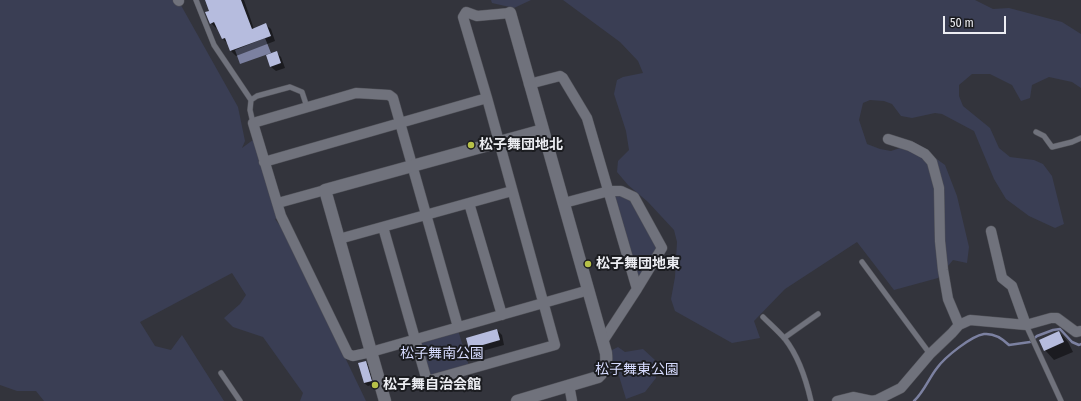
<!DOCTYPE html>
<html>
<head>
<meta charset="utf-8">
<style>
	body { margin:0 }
	#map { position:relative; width:1081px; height:401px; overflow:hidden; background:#33343c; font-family:"Fira Sans Condensed",sans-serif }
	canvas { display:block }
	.scale { position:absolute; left:943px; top:16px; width:63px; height:18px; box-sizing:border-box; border:2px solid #ecedf2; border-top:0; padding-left:5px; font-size:12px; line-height:14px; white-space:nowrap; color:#ecedf2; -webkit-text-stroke:3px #1b1c20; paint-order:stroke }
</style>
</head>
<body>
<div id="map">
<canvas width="1081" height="401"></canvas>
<div class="scale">50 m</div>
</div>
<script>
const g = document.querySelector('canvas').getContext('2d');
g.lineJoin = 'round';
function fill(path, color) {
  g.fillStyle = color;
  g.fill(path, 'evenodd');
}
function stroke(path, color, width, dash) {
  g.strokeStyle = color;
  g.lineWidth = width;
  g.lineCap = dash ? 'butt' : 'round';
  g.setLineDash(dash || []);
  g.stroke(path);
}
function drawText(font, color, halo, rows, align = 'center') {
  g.font = font + ' "Fira Sans Condensed","Noto Sans JP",sans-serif';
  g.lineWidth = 4;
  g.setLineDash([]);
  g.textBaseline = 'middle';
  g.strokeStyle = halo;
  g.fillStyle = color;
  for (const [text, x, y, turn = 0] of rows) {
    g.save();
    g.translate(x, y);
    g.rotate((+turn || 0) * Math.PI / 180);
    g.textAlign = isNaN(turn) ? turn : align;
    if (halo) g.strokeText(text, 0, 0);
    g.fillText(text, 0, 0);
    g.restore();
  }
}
fill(new Path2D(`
	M 0,0 L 178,0 L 238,107 L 245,141 L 242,148 L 257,137 L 281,216 L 275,219 L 284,231 L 366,401 L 300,401 L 303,393 L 263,337 L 233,327 L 224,318 L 240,304 L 246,295 L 232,273 L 140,322 L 155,346 L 171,350 L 182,335 L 224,401 L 44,401 L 36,391 L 17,391 L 0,385 Z
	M 491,0 L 531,0 L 514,8 L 492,3 Z
	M 563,0 L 975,0 L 993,9 L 1009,8 L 1062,22 L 1081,34 L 1081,88 L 1072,82 L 1049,77 L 1032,85 L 1030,98 L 1021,101 L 1012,85 L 990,74 L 972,74 L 959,85 L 959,96 L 963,106 L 990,128 L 999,148 L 1010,157 L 1034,160 L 1043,164 L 1052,176 L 1064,224 L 1055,228 L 1029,216 L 1006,199 L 994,179 L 974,131 L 942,114 L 935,113 L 912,118 L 901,116 L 892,104 L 884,101 L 870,100 L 863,103 L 859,120 L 867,144 L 880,149 L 891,151 L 903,147 L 919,146 L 945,165 L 957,196 L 969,247 L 967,263 L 953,260 L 938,278 L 894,290 L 857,242 L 785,289 L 754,321 L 760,338 L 732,343 L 675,311 L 671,299 L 675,277 L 677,242 L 674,230 L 648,202 L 628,185 L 617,172 L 618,161 L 629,150 L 626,131 L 614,94 L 617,80 L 623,77 L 643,73 L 638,61 L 620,42 Z
	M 609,191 L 634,197 L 662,248 L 637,289 Z
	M 457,327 L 470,369 L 427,381 L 414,340 Z
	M 618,347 L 625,352 L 643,349 L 655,360 L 656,378 L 645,392 L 626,399 L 619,376 L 604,372 L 606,353 Z`), '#3a3e54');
fill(new Path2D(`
	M 265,38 L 271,53 L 240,64 L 235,50 Z`), '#7c81a1');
fill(new Path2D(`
	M 206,0 L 244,0 L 254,29 L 266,25 L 271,29 L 275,41 L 236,56 L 231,51 L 228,44 L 223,39 L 218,27 L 216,28 L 211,23 L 211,11 Z
	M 276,52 L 281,57 L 285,68 L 276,71 L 271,67 L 267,56 Z
	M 497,330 L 502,335 L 504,345 L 475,353 L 470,348 Z
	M 1059,332 L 1068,342 L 1073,352 L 1054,360 L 1045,350 Z
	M 366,362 L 369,365 L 374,384 L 368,386 L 364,383 Z`), '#0007');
stroke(new Path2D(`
	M 914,401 C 924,392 929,378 937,368 C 945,357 971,336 984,334 C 994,333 1003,339 1009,345 L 1030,342 L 1037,336 L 1053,330 L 1060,329 L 1072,342 L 1079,345 L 1081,344`), '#7c81a1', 2.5);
fill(new Path2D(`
	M 205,0 L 241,0 L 252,29 L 266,23 L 271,36 L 230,51 L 225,38 L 222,39 L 214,22 L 210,24 L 205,12 L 209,11 Z
	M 277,51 L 281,63 L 270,67 L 266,55 Z
	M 497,329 L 500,340 L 469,349 L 466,338 Z
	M 1059,331 L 1064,342 L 1044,351 L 1039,340 Z
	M 366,361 L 372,381 L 364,383 L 358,363 Z`), '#b6bcde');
const service = new Path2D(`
	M 196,0 L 214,45 L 251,100
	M 253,123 L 250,110 L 251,100 L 257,96 L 290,87 L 302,92 L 307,107
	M 1036,132 L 1044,136 L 1052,147 L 1072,142 L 1081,138
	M 862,262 L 930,354
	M 763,317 C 770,324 778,331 785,339 C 799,357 806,379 811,401
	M 1026,325 L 1061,401
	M 784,338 L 818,314
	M 221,373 L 240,401`);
const minor = new Path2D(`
	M 178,0 L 179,1
	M 529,84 L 560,76 L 563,78 L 587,118 L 637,289 L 603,341
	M 888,139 L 910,146 L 925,154 L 932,162 L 939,188 L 940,241 L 943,270 L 948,299 L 959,325
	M 264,162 L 487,98
	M 278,203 L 325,190
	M 469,203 L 502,315
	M 564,203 L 609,191 L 621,191 L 634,197 L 662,248 L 637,289
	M 383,227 L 427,381 L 555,345 L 487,98 L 463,17 L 466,12 L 477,16 L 510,13
	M 991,231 L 1002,278 L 1012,286 L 1026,325
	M 339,239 L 512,191
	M 458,327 L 393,98 L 389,95 L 356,93 L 253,123 L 281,216 L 348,354 L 353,356 L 371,352 L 589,290
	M 569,385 L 572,401
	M 837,401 L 853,397 L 872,401 L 877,400 L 901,388 L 930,354 L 952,333 L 959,325 L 970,320 L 1026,325 L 1051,318 L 1057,318 L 1076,332 L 1081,331`);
const tertiary = new Path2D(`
	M 510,13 L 606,353 C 607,364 606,370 598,377 L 517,401
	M 385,401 L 325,190 L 543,130`);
stroke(service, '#515259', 6);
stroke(minor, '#515259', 11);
stroke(tertiary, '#515259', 13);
stroke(service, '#70727c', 5);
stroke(minor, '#70727c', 10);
stroke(tertiary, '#70727c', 12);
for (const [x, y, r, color] of [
	[471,145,4,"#b7c148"],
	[588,264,4,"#b7c148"],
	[375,385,4,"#b7c148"]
]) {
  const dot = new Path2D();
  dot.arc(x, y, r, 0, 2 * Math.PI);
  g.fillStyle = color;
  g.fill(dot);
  stroke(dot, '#1b1c20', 1.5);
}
drawText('bold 14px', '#ecedf2', '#1b1c20', [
	["松子舞団地北",479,145],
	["松子舞団地東",596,264],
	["松子舞自治会館",383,385]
], 'left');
drawText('14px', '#d7dcff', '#1b1c20', [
	["松子舞南公園",442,354],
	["松子舞東公園",637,370]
]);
</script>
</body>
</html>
